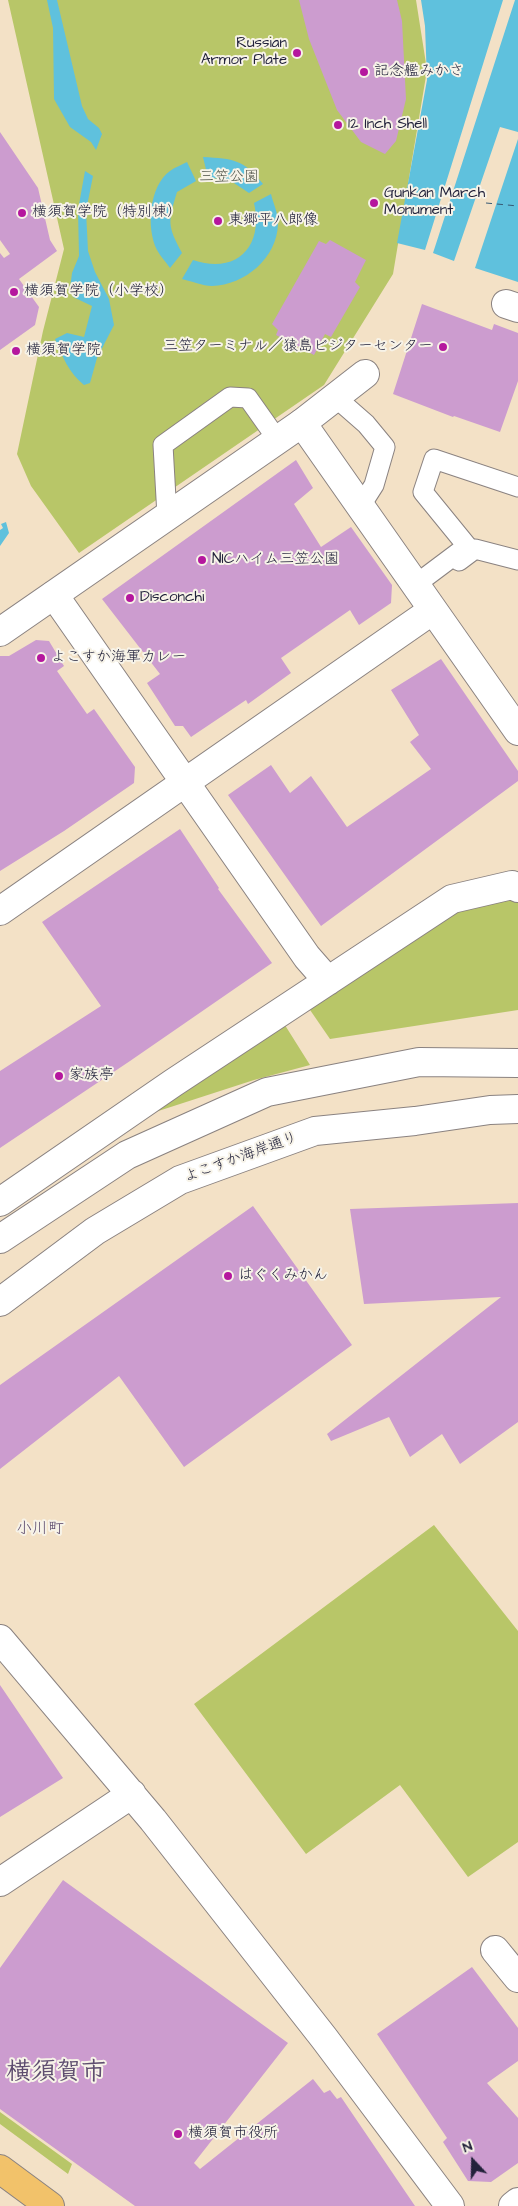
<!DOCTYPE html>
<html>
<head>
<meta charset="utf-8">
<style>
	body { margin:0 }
	#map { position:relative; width:518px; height:2206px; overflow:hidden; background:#f3e1c6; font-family:"Architects Daughter",sans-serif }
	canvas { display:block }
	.north { position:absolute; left:448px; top:2136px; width:50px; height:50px; -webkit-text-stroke:4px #f7f3e8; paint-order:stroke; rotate:339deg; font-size:14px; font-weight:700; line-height:20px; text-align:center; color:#22223b }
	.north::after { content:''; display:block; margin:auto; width:18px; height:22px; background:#22223b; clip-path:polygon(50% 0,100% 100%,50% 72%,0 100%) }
</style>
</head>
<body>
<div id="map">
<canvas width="518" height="2206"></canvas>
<div class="north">N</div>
</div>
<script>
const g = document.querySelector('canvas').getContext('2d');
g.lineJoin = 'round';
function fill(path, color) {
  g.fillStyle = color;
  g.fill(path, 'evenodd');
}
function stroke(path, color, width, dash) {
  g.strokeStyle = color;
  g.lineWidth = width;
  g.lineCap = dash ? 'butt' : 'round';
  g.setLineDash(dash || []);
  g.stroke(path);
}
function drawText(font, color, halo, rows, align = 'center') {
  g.font = font + ' "Architects Daughter","Klee One",sans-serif';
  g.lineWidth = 4;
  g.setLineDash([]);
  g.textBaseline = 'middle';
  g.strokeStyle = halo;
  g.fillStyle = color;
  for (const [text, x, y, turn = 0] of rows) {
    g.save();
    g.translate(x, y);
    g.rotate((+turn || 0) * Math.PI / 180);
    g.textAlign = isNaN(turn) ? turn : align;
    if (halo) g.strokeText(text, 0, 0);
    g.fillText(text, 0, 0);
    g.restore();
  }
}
fill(new Path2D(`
	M 8,0 L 416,0 L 427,70 L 393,274 L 324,385 L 79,553 L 31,486 L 17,454 L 43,331 L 64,249 Z
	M 500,896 L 518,901 L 518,1010 L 330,1039 L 308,1007 L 461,904 Z
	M 283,1022 L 310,1065 L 254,1080 L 146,1115 Z
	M 434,1525 L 518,1631 L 518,1842 L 468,1877 L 400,1785 L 306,1854 L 194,1704 Z
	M 0,2112 L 72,2164 L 68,2174 L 0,2124 Z`), '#b8c668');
fill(new Path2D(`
	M 47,0 L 57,0 L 82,106 L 88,119 L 99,128 L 102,134 L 96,150 L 91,142 L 70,127 L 54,99 L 53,28 Z
	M 421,0 L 503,0 L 425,250 L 397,243 L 427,80 L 425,26 Z
	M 515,0 L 518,0 L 518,132 L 500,127 L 454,261 L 433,253 Z
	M 518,139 L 518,282 L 475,268 Z
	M 203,157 C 234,159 243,159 263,184 L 249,193 L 228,179 L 208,178 Z
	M 187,162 L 196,181 L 177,192 C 168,222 167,225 182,253 L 170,268 C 166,262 160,256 157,250 C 146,228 149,186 170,171 C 175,167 182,165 187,162 Z
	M 85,171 L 93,176 L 86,211 L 88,251 L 95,272 L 109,299 L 114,325 L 97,358 L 90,383 L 84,385 C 69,373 62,356 55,339 L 67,333 L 84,337 L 92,306 L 73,297 L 70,289 L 72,273 L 79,256 L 78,210 Z
	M 271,194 C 273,203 279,215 278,224 C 277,258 245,285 212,286 C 203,286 191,281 182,279 L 193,260 C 237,275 264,246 254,203 Z
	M 6,522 L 9,533 L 0,546 L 0,530 L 3,528 L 1,524 Z`), '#5fc1dd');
stroke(new Path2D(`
	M 486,203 L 518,206`), '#375a74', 1, [6, 5]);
fill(new Path2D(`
	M 299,0 L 397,0 L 402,21 L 406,99 L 396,141 L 385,154 L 361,142 L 337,110 L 309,39 Z
	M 0,132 L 38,188 L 50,240 L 57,251 L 19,279 L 39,307 L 35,325 L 0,350 L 0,253 L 4,258 L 10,254 L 0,240 Z
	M 330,240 L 366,260 L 355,282 L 360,287 L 331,337 L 325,334 L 314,355 L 276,335 L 278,330 L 272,324 L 319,241 L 326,244 Z
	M 422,304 L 492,330 L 494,324 L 518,333 L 518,381 L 500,432 L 454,416 L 453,417 L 393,394 Z
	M 296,460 L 313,488 L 294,504 L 321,547 L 351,527 L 392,585 L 391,603 L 359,625 L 350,610 L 281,658 L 291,673 L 248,704 L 246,700 L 191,737 L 183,726 L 175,726 L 147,683 L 160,674 L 102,599 Z
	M 36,640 L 49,641 L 64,666 L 57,671 L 87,714 L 94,709 L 135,767 L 134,783 L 64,831 L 0,871 L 0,656 L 9,656 Z
	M 441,659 L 518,771 L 518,781 L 321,926 L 228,795 L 271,765 L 290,793 L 311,776 L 347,827 L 431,769 L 410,742 L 419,735 L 391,690 Z
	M 180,829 L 219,888 L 218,889 L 272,963 L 130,1061 L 0,1148 L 0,1071 L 101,1006 L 42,922 Z
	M 518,1203 L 518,1422 L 460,1464 L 442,1434 L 410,1457 L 389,1417 L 331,1441 L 327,1434 L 501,1297 L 364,1304 L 350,1209 Z
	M 253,1206 L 352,1345 L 184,1467 L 119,1376 L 0,1469 L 0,1385 Z
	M 0,1685 L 63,1778 L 0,1817 Z
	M 63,1880 L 288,2043 L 194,2163 L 200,2169 L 313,2079 L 324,2093 L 330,2090 L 337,2099 L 341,2097 L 415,2206 L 135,2206 L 0,2109 L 0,1968 Z
	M 472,1967 L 518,2028 L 518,2061 L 487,2083 L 518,2118 L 518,2163 L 491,2182 L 468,2181 L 443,2142 L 447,2138 L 377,2034 Z`), '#cc9ccf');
const service = new Path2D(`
	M 334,396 L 366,424 L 385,447 L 374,485 L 360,507
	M 167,516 L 163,445 L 230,397 L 248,398 L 277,439
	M 459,561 L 475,549 L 518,560
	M 415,585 L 467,546 L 423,492 L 434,459 L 518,487`);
const minor = new Path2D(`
	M 506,304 L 518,308
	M 365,374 L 302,423 L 518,731
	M 54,595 L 307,957 L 328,981
	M 0,911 L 433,610
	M 0,1202 L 173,1083 L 452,899 L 512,885 L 518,888
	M 0,1639 L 153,1820 L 324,2038 L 450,2206
	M 0,1882 L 132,1794
	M 495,1950 L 518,1978`);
const tertiary = new Path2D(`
	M 0,632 L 302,423
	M 0,1239 L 127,1155 L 267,1092 L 419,1062 L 518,1063
	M 0,1302 L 95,1231 L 180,1180 L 315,1131 L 415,1121 L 490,1110 L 518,1109
	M 513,2206 L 518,2202`);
const trunk = new Path2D(`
	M 0,2169 L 50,2206`);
stroke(service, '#8a8280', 21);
stroke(minor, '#8a8280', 30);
stroke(tertiary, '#8a8280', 30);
stroke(trunk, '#8a8280', 30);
stroke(service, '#fff', 19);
stroke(minor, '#fff', 28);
stroke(tertiary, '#fff', 28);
stroke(trunk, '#f2c26a', 28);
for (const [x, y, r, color] of [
	[297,53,5,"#b5179e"],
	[364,72,5,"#b5179e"],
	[338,125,5,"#b5179e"],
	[374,203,5,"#b5179e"],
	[22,213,5,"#b5179e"],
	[218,221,5,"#b5179e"],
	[14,292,5,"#b5179e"],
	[443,347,5,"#b5179e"],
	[16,351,5,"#b5179e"],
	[202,560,5,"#b5179e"],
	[130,598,5,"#b5179e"],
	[41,658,5,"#b5179e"],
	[59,1076,5,"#b5179e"],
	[228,1276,5,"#b5179e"],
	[178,2134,5,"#b5179e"]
]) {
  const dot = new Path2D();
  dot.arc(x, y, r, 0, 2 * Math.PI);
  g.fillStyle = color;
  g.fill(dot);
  stroke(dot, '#f7f3e8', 2);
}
drawText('15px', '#22223b', '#f7f3e8', [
	["Russian",287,44,"right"],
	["Armor Plate",287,61,"right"],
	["記念艦みかさ",374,72],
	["12 Inch Shell",348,125],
	["Gunkan March",384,194],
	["Monument",384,211],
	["横須賀学院（特別棟）",32,213],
	["東郷平八郎像",228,221],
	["横須賀学院（小学校）",24,292],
	["三笠ターミナル／猿島ビジターセンター",433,347,"right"],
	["横須賀学院",26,351],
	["NICハイム三笠公園",212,560],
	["Disconchi",140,598],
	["よこすか海軍カレー",51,658],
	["家族亭",69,1076],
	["はぐくみかん",238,1276],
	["横須賀市役所",188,2134]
], 'left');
drawText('15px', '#4f5348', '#f7f3e8', [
	["三笠公園",229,178]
]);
drawText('15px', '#22223b', '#f7f3e8', [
	["よこすか海岸通り",241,1158,-20]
]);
drawText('16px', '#5e4d6f', '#f7f3e8', [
	["小川町",40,1530]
]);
drawText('bold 25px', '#5e4d6f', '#f7f3e8', [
	["横須賀市",56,2074]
]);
</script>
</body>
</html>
